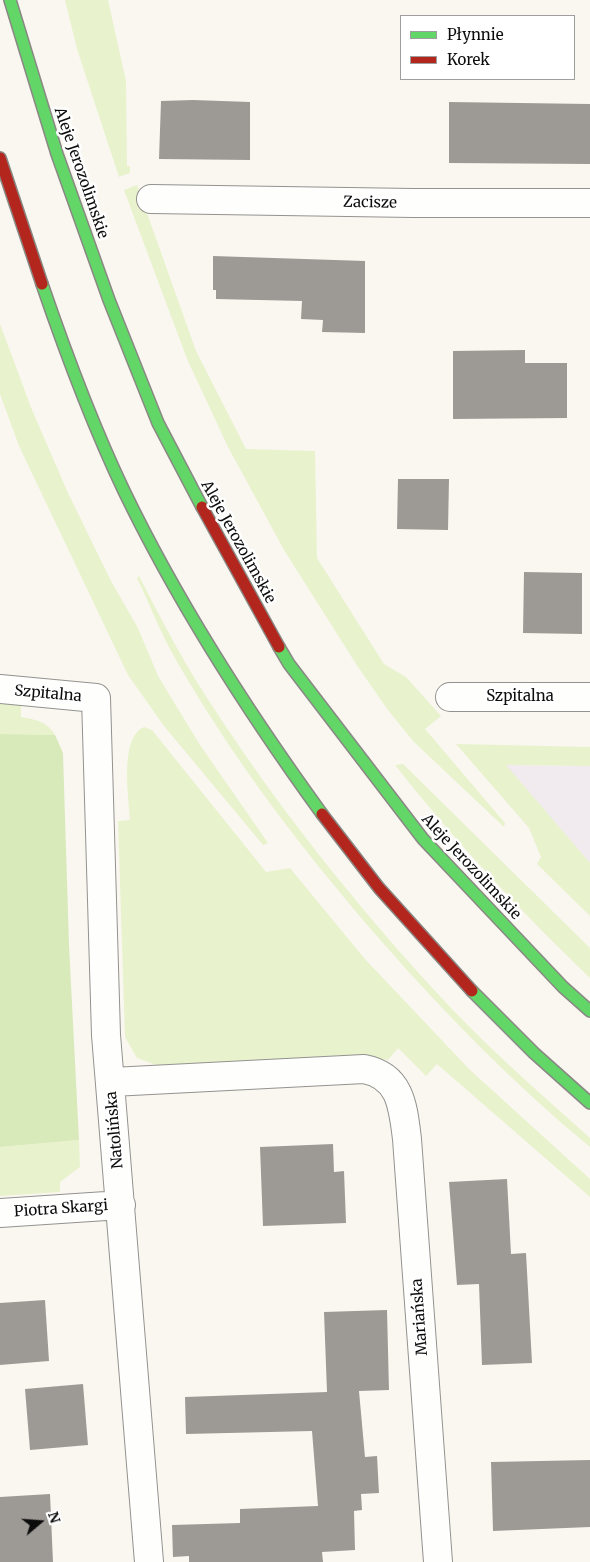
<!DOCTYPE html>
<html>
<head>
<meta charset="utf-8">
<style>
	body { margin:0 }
	#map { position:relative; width:590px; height:1562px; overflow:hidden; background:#faf7f0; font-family:Merriweather,serif }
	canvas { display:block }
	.legend { position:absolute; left:400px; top:15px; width:175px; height:65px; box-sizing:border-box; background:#fff; border:1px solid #9e9e9e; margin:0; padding:6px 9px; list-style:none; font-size:15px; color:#0c0c0c }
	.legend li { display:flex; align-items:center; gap:10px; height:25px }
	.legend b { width:25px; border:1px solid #9e9e9e }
	.north { position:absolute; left:15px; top:1497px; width:50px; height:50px; -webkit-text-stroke:4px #fff; paint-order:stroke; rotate:72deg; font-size:14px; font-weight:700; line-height:20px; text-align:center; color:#0c0c0c }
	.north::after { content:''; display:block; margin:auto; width:18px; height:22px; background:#0c0c0c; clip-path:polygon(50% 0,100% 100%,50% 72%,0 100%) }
</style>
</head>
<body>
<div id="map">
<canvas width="590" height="1562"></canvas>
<ul class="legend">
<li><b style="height:6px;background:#63d668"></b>Płynnie</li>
<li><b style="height:6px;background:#b3261e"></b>Korek</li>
</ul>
<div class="north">N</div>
</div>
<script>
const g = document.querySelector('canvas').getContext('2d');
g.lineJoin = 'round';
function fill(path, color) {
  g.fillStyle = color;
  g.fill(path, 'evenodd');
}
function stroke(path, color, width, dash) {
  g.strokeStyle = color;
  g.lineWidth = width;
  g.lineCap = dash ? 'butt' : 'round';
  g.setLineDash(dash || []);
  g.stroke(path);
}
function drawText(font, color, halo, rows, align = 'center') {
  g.font = font + ' Merriweather,serif';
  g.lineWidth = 5;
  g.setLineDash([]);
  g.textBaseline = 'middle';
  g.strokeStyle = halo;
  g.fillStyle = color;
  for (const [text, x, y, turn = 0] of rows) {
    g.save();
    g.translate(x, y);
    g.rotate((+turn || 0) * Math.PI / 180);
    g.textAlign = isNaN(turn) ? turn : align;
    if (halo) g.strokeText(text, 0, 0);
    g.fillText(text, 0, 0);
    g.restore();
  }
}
fill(new Path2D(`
	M 505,765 L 590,766 L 590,863 Z`), '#f1eaee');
fill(new Path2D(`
	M 65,0 L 108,0 L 126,81 L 127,166 L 130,166 L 130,173 L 119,177 L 77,49 Z
	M 137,185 L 196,351 L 246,449 L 315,451 L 317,558 L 384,664 L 406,677 L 441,716 L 425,729 L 505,823 L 504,827 L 413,741 L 388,710 L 358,667 L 284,550 L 228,447 L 187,359 L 124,190 Z
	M 0,324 L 32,410 L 68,493 L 111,581 L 138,628 L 158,676 L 200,745 L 268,843 L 263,845 L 164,726 L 128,675 L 19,446 L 0,394 Z
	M 139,576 C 157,611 175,646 195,679 C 269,797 357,908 452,1009 C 496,1055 543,1096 590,1138 L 590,1147 C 515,1085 447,1016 383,943 C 306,855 234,761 176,660 C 161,634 150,605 137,578 Z
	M 0,700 L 21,702 L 21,717 C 36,720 47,721 55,735 L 0,734 Z
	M 144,727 L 152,730 L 266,872 L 290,868 L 364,958 L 470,1070 L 590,1179 L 590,1197 L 437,1064 L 426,1076 L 398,1048 L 388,1060 L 351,1055 L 159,1066 L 137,1058 L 125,1037 L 118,821 L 130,820 C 129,797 119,738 144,727 Z
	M 456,744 L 590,747 L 590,766 L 506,765 L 590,863 L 590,916 L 537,864 L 541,857 L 529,828 Z
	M 403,764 L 590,948 L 590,978 C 520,911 455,841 395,765 Z
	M 79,1140 L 80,1167 L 60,1182 L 60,1192 L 0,1196 L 0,1147 Z`), '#e8f2cd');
fill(new Path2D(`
	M 0,734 L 55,735 L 63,753 L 69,945 L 79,1140 L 0,1147 Z`), '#d9eaba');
fill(new Path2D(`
	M 193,100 L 250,102 L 250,160 L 159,159 L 161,101 Z
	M 449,102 L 590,104 L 590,164 L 449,163 Z
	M 213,256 L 365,261 L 365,333 L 322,332 L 323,320 L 301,319 L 302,301 L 216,299 L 216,290 L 213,290 Z
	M 525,350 L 525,363 L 567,363 L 567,418 L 453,419 L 453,351 Z
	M 398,479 L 449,479 L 448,530 L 397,529 Z
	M 524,572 L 582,573 L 582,634 L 523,633 Z
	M 333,1144 L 334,1172 L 344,1171 L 346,1223 L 263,1226 L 260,1147 Z
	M 507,1179 L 511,1254 L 526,1253 L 532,1363 L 482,1365 L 479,1284 L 457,1285 L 449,1182 Z
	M 45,1300 L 49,1361 L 0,1365 L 0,1303 Z
	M 387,1310 L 389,1390 L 359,1391 L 365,1457 L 377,1456 L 379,1493 L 361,1494 L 362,1510 L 354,1511 L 355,1550 L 322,1552 L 323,1562 L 189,1562 L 189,1556 L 173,1557 L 172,1525 L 240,1523 L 240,1509 L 318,1506 L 312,1431 L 186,1434 L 185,1397 L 327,1392 L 324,1312 Z
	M 83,1384 L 88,1445 L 30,1450 L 25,1389 Z
	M 590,1460 L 590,1527 L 493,1531 L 491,1462 Z
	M 50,1494 L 53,1562 L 0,1562 L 0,1497 Z`), '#9d9a96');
const street = new Path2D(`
	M 151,199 L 413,203 L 590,203
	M 0,689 L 96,698 L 106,1035 L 149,1562
	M 450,697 L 590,697
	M 112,1082 L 364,1069 C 401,1076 403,1107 407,1139 L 438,1562
	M 0,1213 L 121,1205`);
const fast = new Path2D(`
	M 10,0 L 57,154 L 109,300 L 158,423 L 202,507
	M 42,284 C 66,354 92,424 124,491 C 179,605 248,712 322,814
	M 279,647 L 289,664 L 423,839 L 563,987 L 590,1011
	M 472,991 L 534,1053 L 590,1103`);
const jam = new Path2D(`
	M 0,158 L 42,284
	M 202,507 L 279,647
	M 322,814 L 379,888 L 472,991`);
stroke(street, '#93928f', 30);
stroke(fast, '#8a8885', 14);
stroke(jam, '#8a8885', 14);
stroke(street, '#fefefd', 28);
stroke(fast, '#63d668', 11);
stroke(jam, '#b3261e', 11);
drawText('15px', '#0c0c0c', '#fff', [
	["Aleje Jerozolimskie",81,173,71],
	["Zacisze",370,203,1],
	["Aleje Jerozolimskie",238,542,61],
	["Szpitalna",48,694,5],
	["Szpitalna",520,697],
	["Aleje Jerozolimskie",471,867,47],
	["Natolińska",115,1130,-95],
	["Piotra Skargi",61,1209,-4],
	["Mariańska",420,1317,-94]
]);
</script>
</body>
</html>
